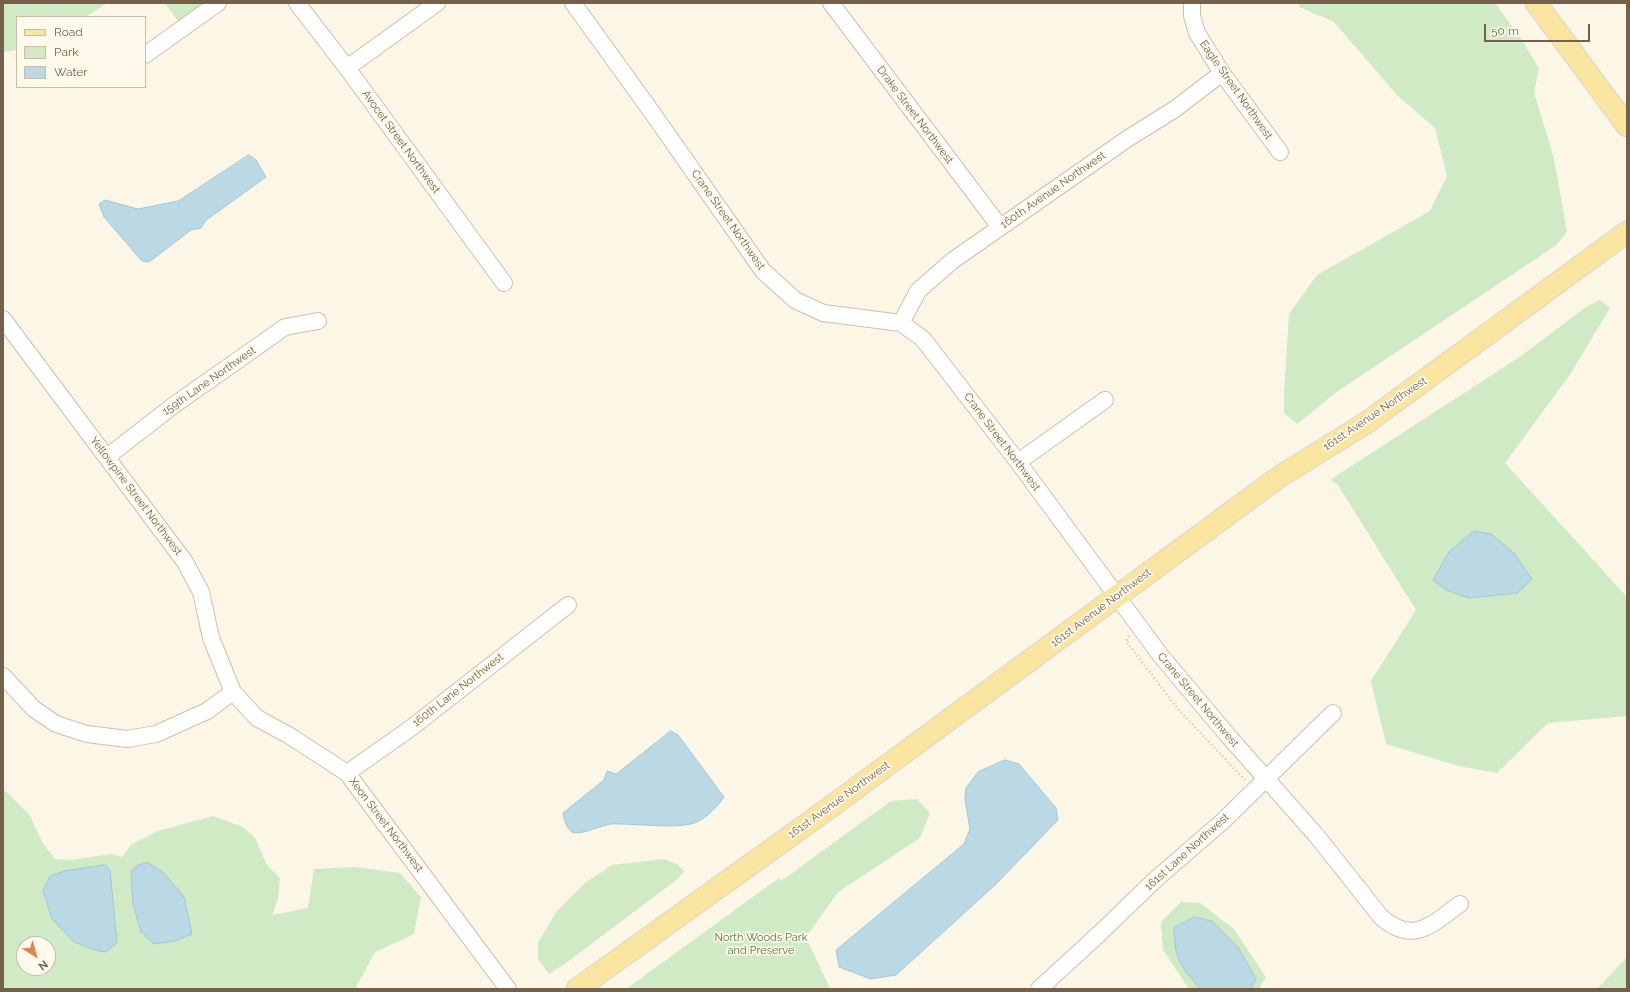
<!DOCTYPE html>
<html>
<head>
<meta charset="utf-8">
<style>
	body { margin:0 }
	#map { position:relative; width:1630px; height:992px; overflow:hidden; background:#fcf6e6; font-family:Raleway,sans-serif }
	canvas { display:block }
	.frame { position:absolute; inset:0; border:4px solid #75604b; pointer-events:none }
	.legend { position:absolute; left:16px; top:16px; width:130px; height:72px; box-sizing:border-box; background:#fffaec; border:1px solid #c8bcac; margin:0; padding:5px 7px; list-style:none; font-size:12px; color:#75604b }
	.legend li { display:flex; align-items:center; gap:8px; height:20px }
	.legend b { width:20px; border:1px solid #c8bcac }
	.north { position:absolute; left:16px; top:936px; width:40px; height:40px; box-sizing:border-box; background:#fffaec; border:1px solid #c8bcac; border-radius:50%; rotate:143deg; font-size:11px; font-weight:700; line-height:16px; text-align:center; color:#75604b }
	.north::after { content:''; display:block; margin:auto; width:14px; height:18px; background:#e4834d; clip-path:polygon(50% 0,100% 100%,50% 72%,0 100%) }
	.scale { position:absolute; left:1484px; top:24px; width:106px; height:18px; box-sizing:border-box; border:2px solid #75604b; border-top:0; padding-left:5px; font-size:12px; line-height:14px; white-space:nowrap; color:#75604b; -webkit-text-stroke:3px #fffaec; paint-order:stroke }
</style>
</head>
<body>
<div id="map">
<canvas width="1630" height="992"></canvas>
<div class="frame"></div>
<ul class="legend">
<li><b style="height:5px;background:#f9e4a0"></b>Road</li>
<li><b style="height:11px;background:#cfeac4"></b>Park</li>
<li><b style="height:11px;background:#bbd9e5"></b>Water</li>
</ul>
<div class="north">N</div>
<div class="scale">50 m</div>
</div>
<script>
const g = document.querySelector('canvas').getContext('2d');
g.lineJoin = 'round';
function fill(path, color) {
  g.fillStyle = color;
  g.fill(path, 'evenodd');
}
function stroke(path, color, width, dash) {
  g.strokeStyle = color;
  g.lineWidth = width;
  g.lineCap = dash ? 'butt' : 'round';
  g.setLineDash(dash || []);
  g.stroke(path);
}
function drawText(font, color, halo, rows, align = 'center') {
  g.font = font + ' Raleway,sans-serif';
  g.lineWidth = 3.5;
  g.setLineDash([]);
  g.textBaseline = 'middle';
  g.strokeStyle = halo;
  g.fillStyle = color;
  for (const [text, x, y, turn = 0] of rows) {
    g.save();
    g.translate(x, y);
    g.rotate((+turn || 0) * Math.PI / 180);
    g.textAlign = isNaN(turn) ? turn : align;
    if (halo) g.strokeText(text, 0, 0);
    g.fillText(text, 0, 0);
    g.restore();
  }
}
fill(new Path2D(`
	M 3,3 L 107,3 L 86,17 L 17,17 L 17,50 L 3,52 Z
	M 165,3 L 203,3 L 178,21 Z
	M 1299,3 L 1495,3 L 1524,43 L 1539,69 L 1534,92 L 1554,159 L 1567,232 L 1555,246 L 1338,391 L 1297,424 L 1284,413 L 1284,393 L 1289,314 L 1317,275 L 1430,211 L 1447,176 L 1435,128 L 1397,95 L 1334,22 L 1299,7 Z
	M 1600,300 L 1610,308 L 1569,376 L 1505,463 L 1627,597 L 1627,716 L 1548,723 L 1497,773 L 1458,766 L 1386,744 L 1371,681 L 1416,610 L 1338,485 L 1330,480 L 1521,356 L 1586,307 Z
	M 3,789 L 29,814 L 43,843 L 55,859 L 70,860 L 111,854 L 122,857 L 132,844 L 158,831 L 213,816 L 243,827 L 255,838 L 267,865 L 280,878 L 278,899 L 272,915 L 308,908 L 314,869 L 355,867 L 400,873 L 421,897 L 414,934 L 375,952 L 355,989 L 3,989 ZM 24,944 L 48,944 L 48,968 L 24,968 Z
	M 917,799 L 930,813 L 920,838 L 838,892 L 806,937 L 830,989 L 626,989 L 779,878 L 781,881 L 891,801 Z
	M 664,859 L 677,864 L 684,871 L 679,878 L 566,963 L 549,974 L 538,959 L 538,943 L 556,912 L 585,883 L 612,865 Z
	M 1181,902 L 1200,903 L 1234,929 L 1266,977 L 1259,989 L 1189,989 L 1163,950 L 1161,922 Z
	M 1627,957 L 1627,989 L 1597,989 Z`), '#cfeac4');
const water = new Path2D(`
	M 249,155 L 256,160 L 266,177 L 205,221 L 201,228 L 191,230 L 149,262 L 142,261 L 104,217 L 99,204 L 105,200 L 138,209 L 178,201 Z
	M 1474,531 L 1491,534 L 1514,553 L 1532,579 L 1518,593 L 1469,598 L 1448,591 L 1433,580 L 1449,552 Z
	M 671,731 L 678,735 L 724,797 C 719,805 706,818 697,822 C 679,830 634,823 611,824 C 602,825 580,836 572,832 C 566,828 564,819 563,813 L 604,780 L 607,771 L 616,774 Z
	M 1005,760 L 1019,764 L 1056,808 L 1058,820 L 995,885 L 896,975 L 871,979 L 839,967 L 836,950 L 964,844 L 970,829 L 965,799 L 966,788 L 978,772 Z
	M 148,863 L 163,872 L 184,897 L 192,934 L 175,941 L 154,944 L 141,932 L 133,904 L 131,871 L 138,865 Z
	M 105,865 L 110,870 L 117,943 L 106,952 L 98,951 L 74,942 L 52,919 L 43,890 L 50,876 L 65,871 Z
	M 1195,917 L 1212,921 L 1238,947 L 1256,979 L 1252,987 L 1248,989 L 1200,989 C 1180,965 1175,961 1174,928 Z`);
fill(water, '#bbd9e5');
stroke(water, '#a1c7d7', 1);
const minor = new Path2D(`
	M 297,3 L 347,68 L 504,283
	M 573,3 L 651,111 L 763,271 L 795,300 L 823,313 L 901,323 L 923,339 L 1018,462 L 1161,656 L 1230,738 L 1316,835 L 1381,917 C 1413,945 1431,925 1460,904
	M 831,3 L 1000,227
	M 1192,3 L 1192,16 L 1197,33 L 1222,73 L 1280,152
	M 145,55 L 218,3
	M 347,68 L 437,3
	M 3,319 L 185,562 L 201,592 L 211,638 L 233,692
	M 901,323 L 918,291 L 952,261 L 1127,139 L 1175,109 L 1222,73
	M 107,457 L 174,405 L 285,327 L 318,321
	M 1018,462 L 1105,400
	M 3,676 L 34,709 L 56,724 L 87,734 L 127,739 L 156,734 L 207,711 L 233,692 L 257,718 L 290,736 L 347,773 L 508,989
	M 347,773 L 411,728 L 568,605
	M 1039,989 L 1099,934 L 1156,879 L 1223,821 L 1333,713`);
const major = new Path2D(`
	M 1536,3 L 1627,126
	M 577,989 L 825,811 L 1279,477 L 1366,423 L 1627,232`);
stroke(minor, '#cebfac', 18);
stroke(major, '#dbd6d0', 23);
stroke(new Path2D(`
	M 1129,636 L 1126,641 L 1177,708 L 1245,780`), '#d6bda1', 2.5, [1, 3]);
stroke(minor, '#fff', 16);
stroke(major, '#f9e4a0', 21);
drawText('11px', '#75604b', '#fffaec', [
	["Eagle Street Northwest",1236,90,55],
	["Drake Street Northwest",915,115,53],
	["Avocet Street Northwest",401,142,54],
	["160th Avenue Northwest",1053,190,-35],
	["Crane Street Northwest",728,220,55],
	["159th Lane Northwest",209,381,-35],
	["161st Avenue Northwest",1375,414,-34],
	["Crane Street Northwest",1002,442,53],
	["Yellowpine Street Northwest",136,496,53],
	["161st Avenue Northwest",1101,608,-37],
	["160th Lane Northwest",458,690,-38],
	["Crane Street Northwest",1198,700,50],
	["161st Avenue Northwest",839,800,-36],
	["Xeon Street Northwest",386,825,53],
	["161st Lane Northwest",1187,852,-42]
]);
drawText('11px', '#4c7a43', '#fffaec', [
	["North Woods Park",761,938],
	["and Preserve",761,951]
]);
</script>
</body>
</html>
